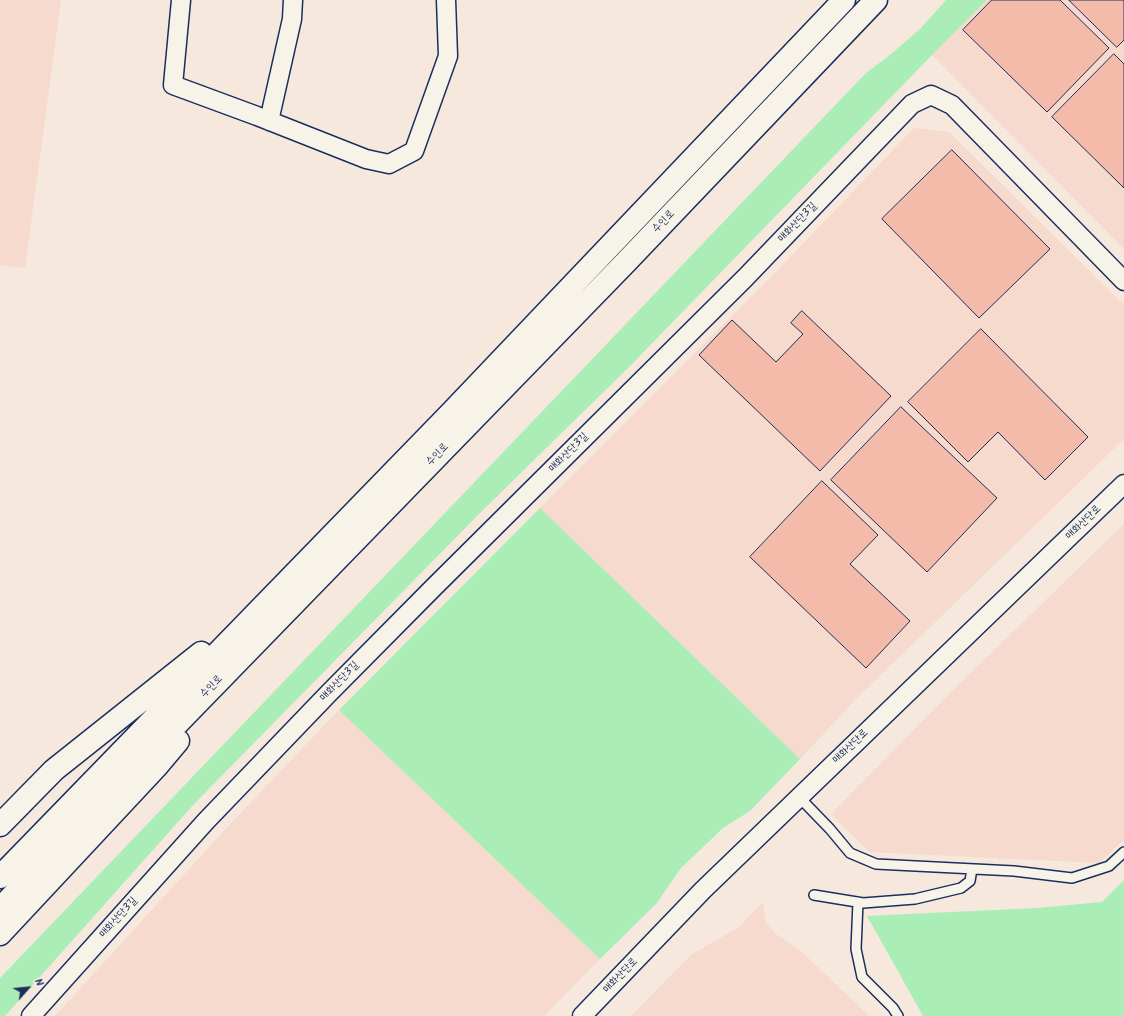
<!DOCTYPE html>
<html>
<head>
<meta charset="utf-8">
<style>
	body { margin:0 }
	#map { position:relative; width:1124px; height:1016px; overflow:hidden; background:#f6e8dc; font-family:Kalam,sans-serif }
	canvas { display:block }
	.north { position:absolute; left:8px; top:968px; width:40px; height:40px; -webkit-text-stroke:3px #f7f3e8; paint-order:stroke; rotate:63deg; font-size:11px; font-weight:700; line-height:16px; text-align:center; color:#1b2f5e }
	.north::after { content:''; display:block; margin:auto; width:14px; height:18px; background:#1b2f5e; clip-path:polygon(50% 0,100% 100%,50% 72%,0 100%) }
</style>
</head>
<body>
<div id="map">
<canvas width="1124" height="1016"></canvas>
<div class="north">N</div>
</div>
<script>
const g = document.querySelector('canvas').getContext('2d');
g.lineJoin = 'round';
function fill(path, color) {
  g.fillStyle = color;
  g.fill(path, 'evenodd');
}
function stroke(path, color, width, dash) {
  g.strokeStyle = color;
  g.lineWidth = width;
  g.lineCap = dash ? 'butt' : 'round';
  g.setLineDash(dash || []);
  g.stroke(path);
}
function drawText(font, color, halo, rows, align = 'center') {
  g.font = font + ' Kalam,"Poor Story",sans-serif';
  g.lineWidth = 4;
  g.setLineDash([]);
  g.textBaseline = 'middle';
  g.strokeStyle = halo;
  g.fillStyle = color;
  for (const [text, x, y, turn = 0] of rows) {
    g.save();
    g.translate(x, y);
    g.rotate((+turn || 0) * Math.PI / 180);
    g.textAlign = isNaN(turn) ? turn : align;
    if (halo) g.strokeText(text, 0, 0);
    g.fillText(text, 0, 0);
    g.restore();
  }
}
fill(new Path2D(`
	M 0,0 L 61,0 L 25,268 L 0,265 Z
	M 987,0 L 1124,0 L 1124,249 L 932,55 Z
	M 914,128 L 949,132 L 1124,305 L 1124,439 L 857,698 L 800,759 L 540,508 L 774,274 Z
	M 1124,524 L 1124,840 L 1099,863 L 869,852 L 831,814 L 955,688 Z
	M 339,710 L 600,959 L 544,1016 L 55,1016 L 233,821 Z
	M 763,902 L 766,923 L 777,935 L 801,951 L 869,1016 L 631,1016 L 691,955 L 739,927 Z`), '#f5dacd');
fill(new Path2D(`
	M 946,0 L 987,0 L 932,55 L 631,365 L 480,513 L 194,804 L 5,1016 L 0,1016 L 0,978 L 866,73 L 890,55 L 921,28 Z
	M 540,508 L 800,759 L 750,811 L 723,828 L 681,868 L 656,904 L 600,959 L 339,710 Z
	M 1124,880 L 1124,1016 L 923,1016 L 867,916 L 1037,908 L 1102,902 Z`), '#abedb6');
const building = new Path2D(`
	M 992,0 L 1060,0 L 1109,48 L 1047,112 L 963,30 Z
	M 1069,0 L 1124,0 L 1124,40 L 1117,47 Z
	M 1114,54 L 1124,64 L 1124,188 L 1052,117 Z
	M 952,150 L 1050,249 L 979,318 L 882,219 Z
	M 802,311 L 891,396 L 820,471 L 699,355 L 732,320 L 776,362 L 803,334 L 791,323 Z
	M 981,329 L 1088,437 L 1045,480 L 998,432 L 968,462 L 908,402 Z
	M 901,407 L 997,498 L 927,572 L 831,480 Z
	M 822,481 L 878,535 L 850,564 L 910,621 L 866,668 L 750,557 Z`);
fill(building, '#f4bbab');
stroke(building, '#1b2f5e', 1);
const service = new Path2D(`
	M 799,797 L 830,829 L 850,853 L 876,864 L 1014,871 L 1072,878 L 1109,866 L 1124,852
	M 814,895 L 863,903 L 915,899 L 961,888 L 970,881 L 972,869
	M 858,902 L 856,949 L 862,977 L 893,1008 L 898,1016`);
const minor = new Path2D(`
	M 181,0 L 173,85 L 257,116 L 366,159 L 389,164 L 414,151 L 448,56 L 446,0
	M 269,121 L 292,19 L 293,0
	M 31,1016 L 206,821 L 329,693 L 433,588 L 745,278 L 912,104 L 931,95 L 952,105 L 1124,281
	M 582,1016 L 703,890 L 1124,484`);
const primary = new Path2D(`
	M 0,825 L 54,770 L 201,653
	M 0,877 L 451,413 L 844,0
	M 0,909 L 139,763 L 625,263 L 876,0
	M 0,934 L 157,766 L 178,741`);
stroke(service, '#1b2f5e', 12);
stroke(minor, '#1b2f5e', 21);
stroke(primary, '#1b2f5e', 25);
stroke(service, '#f7f3e8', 9);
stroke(minor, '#f7f3e8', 18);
stroke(primary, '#f7f3e8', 22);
drawText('11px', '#1b2f5e', '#f7f3e8', [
	["수인로",664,222,-46],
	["매화산단3길",798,223,-46],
	["매화산단3길",569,453,-45],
	["수인로",438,455,-46],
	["매화산단로",1084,523,-44],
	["매화산단3길",340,682,-46],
	["수인로",212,687,-46],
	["매화산단로",851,747,-44],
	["매화산단3길",119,918,-48],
	["매화산단로",621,976,-46]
]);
</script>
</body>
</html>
